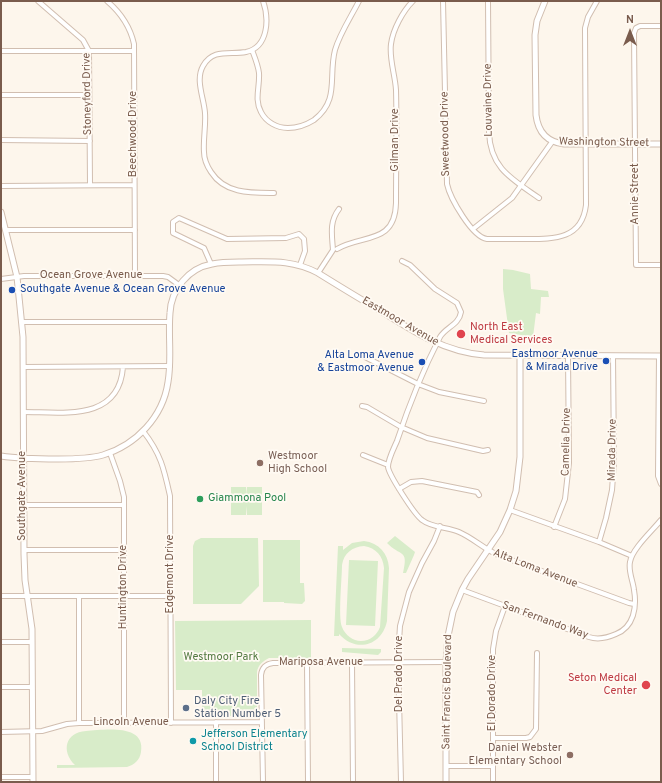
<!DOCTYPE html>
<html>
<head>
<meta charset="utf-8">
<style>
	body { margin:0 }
	#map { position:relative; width:662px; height:783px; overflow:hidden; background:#fdf6ec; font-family:Overpass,sans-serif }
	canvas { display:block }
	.frame { position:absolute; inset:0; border:2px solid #7a5c4d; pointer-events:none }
	.north { position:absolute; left:610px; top:12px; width:40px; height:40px; -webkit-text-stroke:3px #fffaf3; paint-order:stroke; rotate:0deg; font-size:11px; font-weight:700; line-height:16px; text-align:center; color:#7a5c4d }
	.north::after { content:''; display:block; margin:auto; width:14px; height:18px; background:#7a5c4d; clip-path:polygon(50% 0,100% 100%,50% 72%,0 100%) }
</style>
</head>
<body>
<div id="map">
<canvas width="662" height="783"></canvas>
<div class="frame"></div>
<div class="north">N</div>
</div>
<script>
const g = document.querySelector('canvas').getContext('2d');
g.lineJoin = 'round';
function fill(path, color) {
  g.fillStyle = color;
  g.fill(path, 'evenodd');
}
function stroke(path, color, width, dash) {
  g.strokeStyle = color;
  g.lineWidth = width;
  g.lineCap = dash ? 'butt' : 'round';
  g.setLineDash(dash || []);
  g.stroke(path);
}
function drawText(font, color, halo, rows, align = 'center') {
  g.font = font + ' Overpass,sans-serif';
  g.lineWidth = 3.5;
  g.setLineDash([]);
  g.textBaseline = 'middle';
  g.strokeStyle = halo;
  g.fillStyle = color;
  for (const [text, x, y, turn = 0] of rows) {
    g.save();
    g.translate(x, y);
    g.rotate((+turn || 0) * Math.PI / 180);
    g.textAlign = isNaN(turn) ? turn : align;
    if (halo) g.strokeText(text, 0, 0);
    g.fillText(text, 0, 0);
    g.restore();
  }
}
fill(new Path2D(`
	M 503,269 L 513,270 L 530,274 L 531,289 L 548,291 L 549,297 L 541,297 L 540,314 L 536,313 L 533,337 L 509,333 L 503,289 Z
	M 231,487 L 246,487 L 246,495 L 247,487 L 262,487 L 262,515 L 247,515 L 246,506 L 233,506 L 246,506 L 246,515 L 231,515 Z
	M 395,536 L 415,552 L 414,555 L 406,573 L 403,573 C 409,548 400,557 387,543 Z
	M 201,538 L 258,538 L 259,586 L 241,604 L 193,604 L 193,546 L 195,541 Z
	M 263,540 L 300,540 L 300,583 L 304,583 L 305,601 L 302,604 L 284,603 L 284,602 L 263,602 Z
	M 364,541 C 379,543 388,553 389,568 L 387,621 C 382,646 356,653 339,634 L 339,636 L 334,636 L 338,546 L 343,546 L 343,550 L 352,543 ZM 364,546 C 376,548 383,556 384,568 L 380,627 C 377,635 370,641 361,641 C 353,641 345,635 342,627 C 338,617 342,578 342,565 C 344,553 352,547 364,546 Z
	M 349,560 L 378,561 L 375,626 L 346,625 Z
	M 311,620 L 311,658 L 269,658 C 263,661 258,665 257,672 L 257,713 L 253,716 L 202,716 L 202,690 L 176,690 L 175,621 Z
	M 342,648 L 381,649 L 381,652 L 378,655 L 342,652 Z
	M 86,731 C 103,730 146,723 141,752 C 140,760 134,765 127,767 L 57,768 L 57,765 L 75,765 C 61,752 65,732 86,731 Z`), '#d8ecc9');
const minor = new Path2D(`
	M 38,1 L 83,40 L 89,51 L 90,185
	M 107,1 C 121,13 130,26 134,44 L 135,276
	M 263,1 C 269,18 269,47 246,52 C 230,55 213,48 203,66 C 195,80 204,98 205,113 C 206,126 203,139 204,152 C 204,159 207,166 211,172 C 225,194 251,193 274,193
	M 443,1 L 447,184 C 450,198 472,237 487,239 C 500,239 514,239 527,239 C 555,239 582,239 586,205 L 585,28 L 588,17 L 597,1
	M 488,1 L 489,132 C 490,168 512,179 539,198
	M 661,26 L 640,26 L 636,28 L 634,33 L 636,265 L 661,265
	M 252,50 C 255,58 258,65 259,73 C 260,87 254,99 261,112 C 266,122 277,128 288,128 C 298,128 306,125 314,120 C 340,100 328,77 335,50 C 340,33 351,17 359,1
	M 1,51 L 134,51
	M 1,95 L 89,95
	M 1,140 L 90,141
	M 1,186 L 134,185
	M 473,229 L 512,198 L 552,142
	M 6,230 L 135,230
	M 337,249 C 362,234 395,245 396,203 C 396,165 397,127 396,90 C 395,74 389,59 391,44 C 393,29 403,11 413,1
	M 402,261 L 410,265 L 435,289 L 457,303 L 461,312 C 459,325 446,327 440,337 C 423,370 409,405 397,441 C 394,448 388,459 388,467 C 389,475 414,514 422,520 C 432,528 448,527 459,532 C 473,538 484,549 498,555 L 629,603 L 634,604
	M 211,264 L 204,248 L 173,233 L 173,222 L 179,218 L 227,239 L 286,238 L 299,234 L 304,239 L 305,251 L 300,265
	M 318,273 L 333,250 C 332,235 329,222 339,209
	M 1,279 L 24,276 L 163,276 L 168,277 L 179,285
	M 22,322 L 170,322
	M 659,356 L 658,476 L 661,484
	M 365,357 L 418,384 L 439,392 L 484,401
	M 23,367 L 170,366
	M 362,406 L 367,407 L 401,427 L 427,438 L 483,451 L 488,450
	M 23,412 C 63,412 119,422 123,367
	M 143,431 C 161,454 164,469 170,496 L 171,723
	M 110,453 L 120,481 L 124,497 L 124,723
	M 363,455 L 388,465
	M 399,489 L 411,482 L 422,481 L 477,492 L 479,495
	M 23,505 L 124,505
	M 510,510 L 599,542 L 632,556
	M 554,527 L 565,499 L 569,463 L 568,356
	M 599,542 L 606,518 L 612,490 L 614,463 L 613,356
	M 24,550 L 124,550
	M 462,590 L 589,637 C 598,640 607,638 616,634 C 634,627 637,607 634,590 C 633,581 628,571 630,562 C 632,549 652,531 661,520
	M 1,596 L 171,596
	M 79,596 L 79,723
	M 1,642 L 32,642
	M 307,663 L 308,782
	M 352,663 L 353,782
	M 1,687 L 32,687
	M 216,722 L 216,782
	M 1,732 L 42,731 L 67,724 L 79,723 L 262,722
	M 493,738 L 526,738 L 530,737 L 536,729 L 537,653
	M 446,766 L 493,766
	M 1,777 L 33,777
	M 263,782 L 261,675 C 262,667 266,664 273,663 L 446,662
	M 401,782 L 398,657 L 400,626 L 409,592 L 422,563 L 434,541 L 440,526
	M 493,782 L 493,649 L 496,631 L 505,606`);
const tertiary = new Path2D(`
	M 545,1 L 537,21 L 535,35 L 536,115 C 538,132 547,142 564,144 L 661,144
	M 1,212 L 17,277 L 23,337 L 24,554 L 25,580 L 32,629 L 33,782
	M 1,456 C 20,459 39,459 58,459 C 73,459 89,459 103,455 C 136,445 163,417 168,382 C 172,359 168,336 170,313 C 171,289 189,268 212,264 C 221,262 230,262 239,262 C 269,262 291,259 318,273 C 339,286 360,299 381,311 C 414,332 445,352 484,355 L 661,356
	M 446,782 L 446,662 L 448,636 L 453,612 L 462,590 L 468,579 L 500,532 L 510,510 L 516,491 L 520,457 L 520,355`);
stroke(minor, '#d1beb0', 6);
stroke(tertiary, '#d1beb0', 7);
stroke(minor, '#fff', 4);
stroke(tertiary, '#fff', 5);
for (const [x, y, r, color] of [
	[12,290,4,"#1a4fb4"],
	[461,334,5,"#e0444e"],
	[606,361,4,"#1a4fb4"],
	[422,362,4,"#1a4fb4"],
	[260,463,4,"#8d6e63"],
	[200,499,4,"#2e9e5b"],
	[646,685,5,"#e0444e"],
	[186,708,4,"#5c6f8a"],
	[193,741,4,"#0f9aa8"],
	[570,755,4,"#8d6e63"]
]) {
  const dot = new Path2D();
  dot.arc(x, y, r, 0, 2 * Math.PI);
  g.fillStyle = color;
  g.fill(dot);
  stroke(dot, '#fffaf3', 1.5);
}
drawText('11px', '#7a5c4d', '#fffaf3', [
	["Stoneyford Drive",88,94,-91],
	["Louvaine Drive",489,100,-91],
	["Beechwood Drive",134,134,-90],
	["Sweetwood Drive",446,134,-91],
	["Gilman Drive",396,140,-90],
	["Washington Street",604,143,1],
	["Annie Street",636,194,-90],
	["Ocean Grove Avenue",91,276],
	["Eastmoor Avenue",400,322,30],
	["Camelia Drive",567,442,-89],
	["Mirada Drive",613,450,-89],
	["Southgate Avenue",23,496,-90],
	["Alta Loma Avenue",535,569,21],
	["Edgemont Drive",171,574,-90],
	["Huntington Drive",124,587,-90],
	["San Fernando Way",545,621,20],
	["Mariposa Avenue",321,663],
	["Del Prado Drive",400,674,-90],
	["Saint Francis Boulevard",448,692,-89],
	["El Dorado Drive",493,693,-90],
	["Lincoln Avenue",131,723]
]);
drawText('11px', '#164399', '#fffaf3', [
	["Southgate Avenue & Ocean Grove Avenue",20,290,"left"],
	["Eastmoor Avenue",598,355],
	["& Mirada Drive",598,368],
	["Alta Loma Avenue",414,356],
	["& Eastmoor Avenue",414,369]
], 'right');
drawText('11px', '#be3a42', '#fffaf3', [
	["North East",470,328],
	["Medical Services",470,341],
	["Seton Medical",637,679,"right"],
	["Center",637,692,"right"]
], 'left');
drawText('11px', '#785e54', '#fffaf3', [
	["Westmoor",268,457],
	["High School",268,470],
	["Daniel Webster",562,749,"right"],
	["Elementary School",562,762,"right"]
], 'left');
drawText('11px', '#27864d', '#fffaf3', [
	["Giammona Pool",208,499]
], 'left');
drawText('11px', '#537a41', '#fffaf3', [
	["Westmoor Park",221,658]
]);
drawText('11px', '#4e5e75', '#fffaf3', [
	["Daly City Fire",194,702],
	["Station Number 5",194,715]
], 'left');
drawText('11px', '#0d838f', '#fffaf3', [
	["Jefferson Elementary",201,735],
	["School District",201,748]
], 'left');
</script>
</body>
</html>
